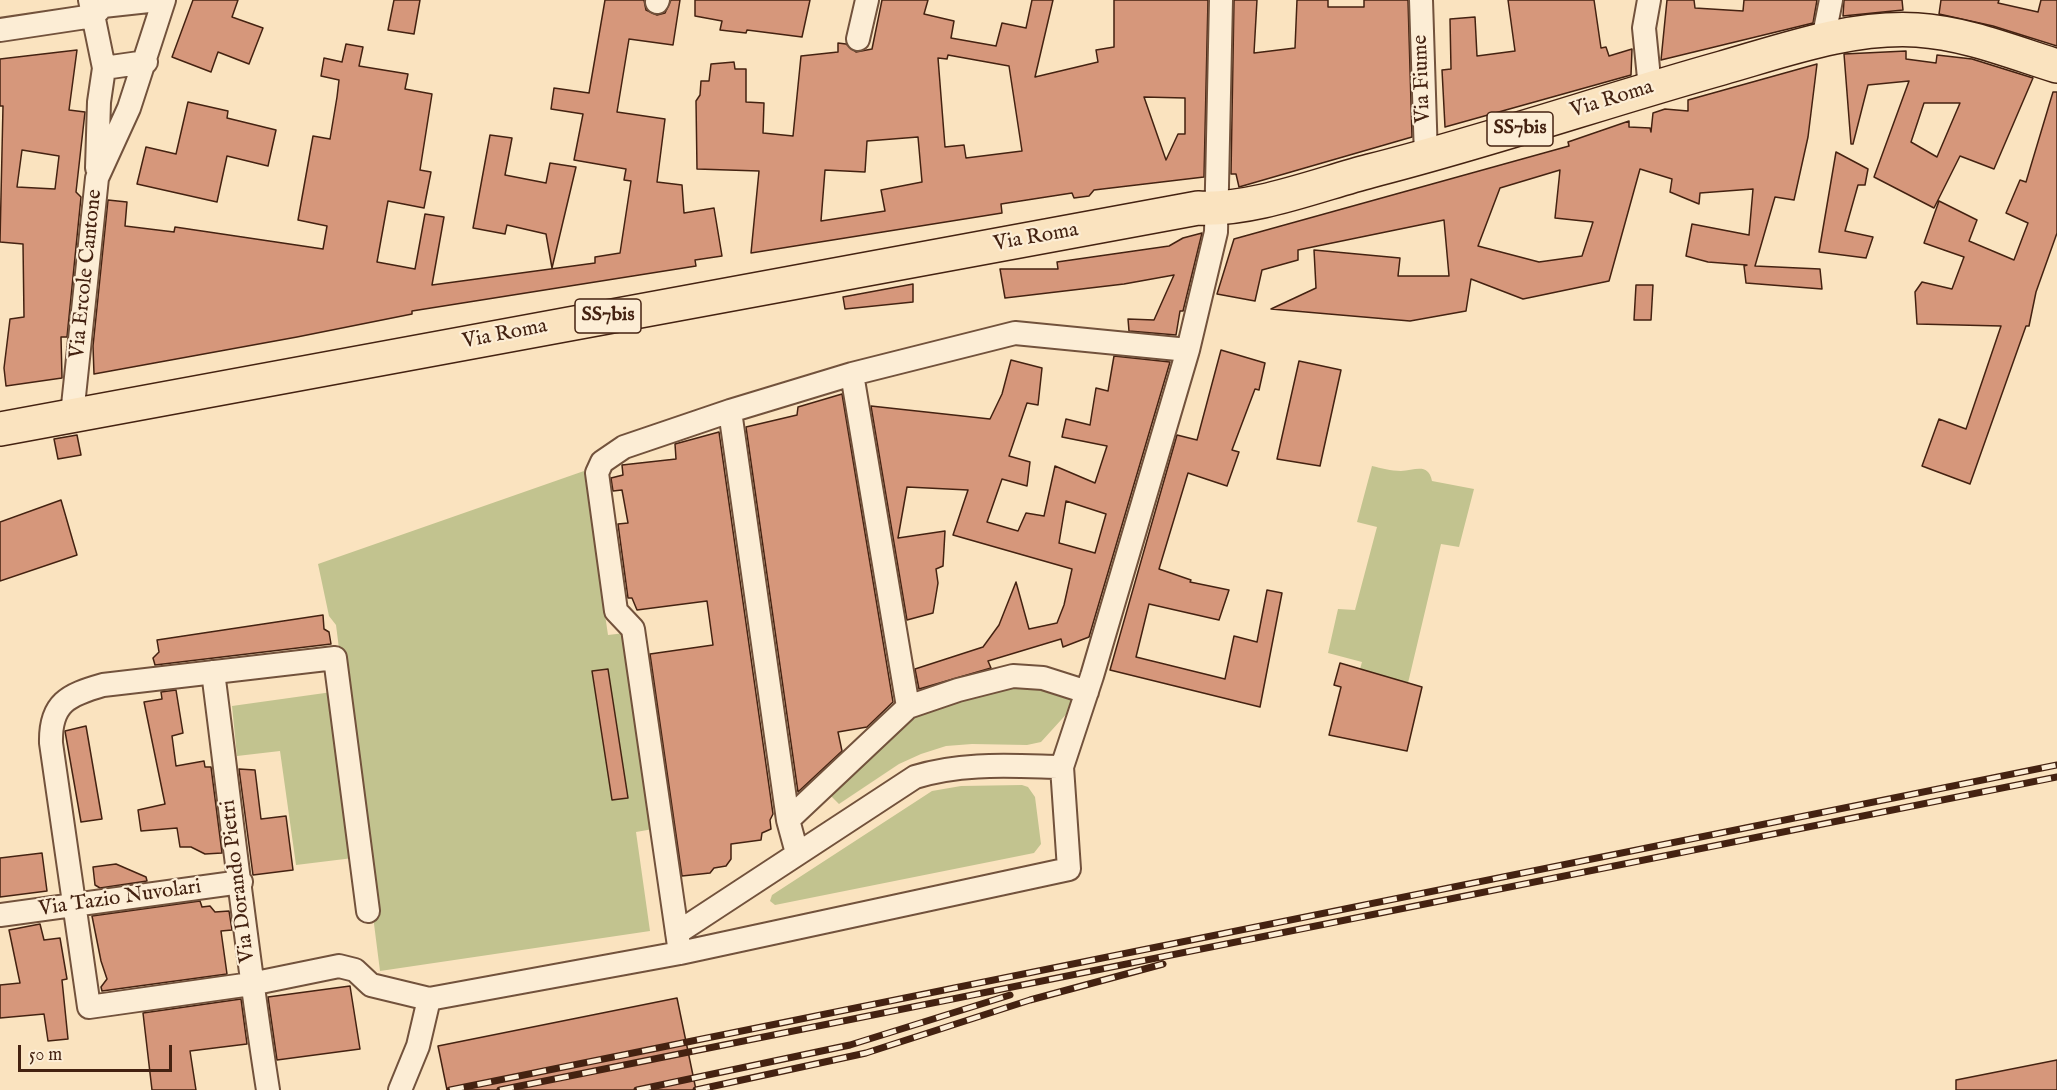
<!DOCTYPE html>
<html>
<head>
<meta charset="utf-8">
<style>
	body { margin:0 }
	#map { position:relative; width:2057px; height:1090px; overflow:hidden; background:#fae3bf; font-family:"IM FELL English",serif }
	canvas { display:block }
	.scale { position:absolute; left:18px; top:1045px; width:154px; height:27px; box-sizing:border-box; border:3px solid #421; border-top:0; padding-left:8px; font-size:18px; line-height:21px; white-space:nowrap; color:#421; -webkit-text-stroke:4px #fcedd5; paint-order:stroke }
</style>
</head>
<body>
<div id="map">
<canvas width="2057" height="1090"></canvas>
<div class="scale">50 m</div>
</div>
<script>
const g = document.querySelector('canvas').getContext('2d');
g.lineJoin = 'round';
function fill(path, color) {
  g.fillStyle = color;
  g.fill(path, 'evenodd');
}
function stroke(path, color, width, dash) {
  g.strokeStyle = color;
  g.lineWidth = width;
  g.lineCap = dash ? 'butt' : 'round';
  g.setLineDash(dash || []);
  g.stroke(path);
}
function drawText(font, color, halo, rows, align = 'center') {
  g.font = font + ' "IM FELL English",serif';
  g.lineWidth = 4.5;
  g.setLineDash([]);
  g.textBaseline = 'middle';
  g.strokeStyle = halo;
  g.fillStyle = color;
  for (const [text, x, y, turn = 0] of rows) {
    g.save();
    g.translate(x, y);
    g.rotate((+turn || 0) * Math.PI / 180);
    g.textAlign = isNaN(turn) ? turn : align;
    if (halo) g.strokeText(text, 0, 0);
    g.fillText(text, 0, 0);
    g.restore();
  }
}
fill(new Path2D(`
	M 1372,466 C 1381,468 1391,471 1401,471 C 1414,471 1428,462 1432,481 L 1474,489 L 1459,547 L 1441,544 L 1408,683 L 1360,669 L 1362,662 L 1328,653 L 1338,609 L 1355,610 L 1377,527 L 1357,522 Z
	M 584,471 L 608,635 L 625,633 L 653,829 L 636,832 L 650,931 L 380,971 L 336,625 L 329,616 L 318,564 Z
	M 1020,682 L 1071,698 L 1071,709 L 1041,742 L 1027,745 L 972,744 L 946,746 L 921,754 L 899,764 L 839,804 L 826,791 L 908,716 Z
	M 332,692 L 353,858 L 296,865 L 280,751 L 237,756 L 232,706 Z
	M 1022,785 L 1028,787 L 1035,797 L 1041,844 L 1034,853 L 775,905 L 770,901 L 772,895 L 932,791 L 961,786 Z`), '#c2c38f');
const building = new Path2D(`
	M 193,0 L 238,0 L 232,17 L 263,28 L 249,64 L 218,52 L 211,72 L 172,57 Z
	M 394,0 L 420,0 L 414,34 L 388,30 Z
	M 605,0 L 644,0 L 646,10 L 657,15 L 665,13 L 671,0 L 680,0 L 673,45 L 629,39 L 617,112 L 665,119 L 657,182 L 682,185 L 684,213 L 714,208 L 722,256 L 695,260 L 696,266 L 412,311 L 412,314 L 297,337 L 94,374 L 93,346 L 108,200 L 127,202 L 125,226 L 174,232 L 175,227 L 323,249 L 327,226 L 298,220 L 313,136 L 330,139 L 337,97 L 339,80 L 321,76 L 324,58 L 342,62 L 346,44 L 363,47 L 359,66 L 408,74 L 405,89 L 432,94 L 420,170 L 431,172 L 424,208 L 388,201 L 377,262 L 415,269 L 425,214 L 444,217 L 432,285 L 595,263 L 595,257 L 620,253 L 631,181 L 624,180 L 626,169 L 574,160 L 583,114 L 551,109 L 554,88 L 589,93 Z
	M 695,0 L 810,0 L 802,37 L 747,30 L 746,33 L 720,30 L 722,21 L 695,16 Z
	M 882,0 L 928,0 L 924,14 L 954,21 L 951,38 L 996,46 L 1002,23 L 1026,28 L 1032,0 L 1053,0 L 1035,77 L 1098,62 L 1096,50 L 1114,47 L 1114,0 L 1208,0 L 1204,177 L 1094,190 L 1089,196 L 1074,198 L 1072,193 L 1001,204 L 1002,213 L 751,253 L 759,171 L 697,169 L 696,101 L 700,95 L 701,81 L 709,81 L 711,64 L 734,62 L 735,69 L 746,69 L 746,102 L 764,103 L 763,133 L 793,136 L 801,56 L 838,52 L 838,43 L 846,44 L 856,52 L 872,49 ZM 948,55 L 1009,66 L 1022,151 L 966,158 L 964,145 L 945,147 L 938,58 L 947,59 ZM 1144,97 L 1185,98 L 1185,134 L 1178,134 L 1166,160 ZM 918,137 L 922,182 L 881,190 L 885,211 L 821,221 L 825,170 L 865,172 L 867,141 Z
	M 1234,0 L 1257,0 L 1254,53 L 1295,48 L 1297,0 L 1328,0 L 1328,7 L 1364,7 L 1364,0 L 1408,0 L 1412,137 L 1239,187 L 1236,174 L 1231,174 Z
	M 1508,0 L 1594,0 L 1601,48 L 1606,47 L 1609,56 L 1632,49 L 1631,75 L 1445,127 L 1442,70 L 1451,69 L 1450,19 L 1475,17 L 1477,56 L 1515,51 Z
	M 1667,0 L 1694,0 L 1695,8 L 1743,11 L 1744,0 L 1817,0 L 1813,23 L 1661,60 Z
	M 1844,0 L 1902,0 L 1903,10 L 1843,16 Z
	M 1941,0 L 1999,0 L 1998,3 L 2038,12 L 2041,0 L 2057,0 L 2057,46 L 1993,26 L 1939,14 Z
	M 77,50 L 69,110 L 85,112 L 76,192 L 81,197 L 67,337 L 61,337 L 62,378 L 6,386 L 4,368 L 10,319 L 24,317 L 23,244 L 0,242 L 3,106 L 0,106 L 0,59 ZM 22,150 L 59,156 L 55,189 L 17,187 Z
	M 1906,51 L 1906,59 L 1936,63 L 1937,55 L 1972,59 L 2033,78 L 1994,169 L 1960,156 L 1934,208 L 1874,177 L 1909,81 L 1868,85 L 1853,144 L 1851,144 L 1844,54 ZM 1924,103 L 1960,103 L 1937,157 L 1911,142 Z
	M 1817,64 L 1808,137 L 1794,200 L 1775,197 L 1755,266 L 1820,269 L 1822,289 L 1746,283 L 1744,266 L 1747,265 L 1708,262 L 1686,256 L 1692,224 L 1749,235 L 1753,189 L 1700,193 L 1699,204 L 1670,192 L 1672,179 L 1640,169 L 1609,281 L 1523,299 L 1471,279 L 1466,311 L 1410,321 L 1271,309 L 1316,288 L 1314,250 L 1400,258 L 1398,276 L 1449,276 L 1444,220 L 1298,250 L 1298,260 L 1262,270 L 1255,301 L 1217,294 L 1234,239 L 1569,146 L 1568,142 L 1629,121 L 1629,127 L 1650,128 L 1651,132 L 1653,113 L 1665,109 L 1688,111 L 1688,100 ZM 1560,170 L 1555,218 L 1593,222 L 1582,256 L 1539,262 L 1478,246 L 1500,188 Z
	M 2053,92 L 2057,92 L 2057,233 L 2036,292 L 2029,326 L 2026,326 L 1970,484 L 1922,466 L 1939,419 L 1966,429 L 2001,326 L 1917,324 L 1915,292 L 1922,282 L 1952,289 L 1964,257 L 1924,243 L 1939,201 L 1977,220 L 1969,241 L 2014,260 L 2028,223 L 2006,213 L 2020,180 L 2026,182 Z
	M 188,102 L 228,111 L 227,118 L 276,130 L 268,166 L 227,156 L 217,202 L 137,184 L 146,147 L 176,154 Z
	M 490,135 L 512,138 L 505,175 L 546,183 L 550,163 L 576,167 L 552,268 L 546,234 L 507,225 L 505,234 L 473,228 Z
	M 1836,152 L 1868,169 L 1865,185 L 1858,185 L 1845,231 L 1873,237 L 1866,258 L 1819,252 Z
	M 1202,233 L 1183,311 L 1180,311 L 1176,335 L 1129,331 L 1128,319 L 1154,320 L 1174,275 L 1124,284 L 1005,298 L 1000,269 L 1058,269 L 1057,262 L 1169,246 L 1183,238 Z
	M 913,284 L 913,302 L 845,309 L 843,297 Z
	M 1636,285 L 1653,285 L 1651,320 L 1634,320 Z
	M 1221,350 L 1265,363 L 1259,390 L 1255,389 L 1232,450 L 1239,452 L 1227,486 L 1188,473 L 1159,569 L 1191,580 L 1190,582 L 1229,590 L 1219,620 L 1149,604 L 1136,657 L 1225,679 L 1234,636 L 1257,642 L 1267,590 L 1282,593 L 1260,707 L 1110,670 L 1177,435 L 1197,440 Z
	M 1114,356 L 1170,362 L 1089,637 L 1063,647 L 1061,639 L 988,661 L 991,668 L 919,689 L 915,669 L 983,647 L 999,625 L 1016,582 L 1029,629 L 1057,623 L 1064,605 L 1072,569 L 953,535 L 968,490 L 907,487 L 898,538 L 945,531 L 943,566 L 936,569 L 938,583 L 933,613 L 907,620 L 871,406 L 990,419 L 1002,394 L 1011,360 L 1042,368 L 1038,405 L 1027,403 L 1009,456 L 1030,462 L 1027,486 L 1002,479 L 987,522 L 1018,531 L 1026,513 L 1044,516 L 1055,466 L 1095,483 L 1107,446 L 1062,437 L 1066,419 L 1090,425 L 1096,388 L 1108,391 ZM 1066,501 L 1106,514 L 1095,553 L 1059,543 Z
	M 1299,361 L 1341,370 L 1320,466 L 1277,459 Z
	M 842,394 L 893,702 L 867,727 L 838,732 L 842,751 L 798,792 L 746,427 L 797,415 L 798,407 Z
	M 719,432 L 773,814 L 770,820 L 771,829 L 762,833 L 761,840 L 731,844 L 731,859 L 726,866 L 714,868 L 710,873 L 682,876 L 650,654 L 713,645 L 707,601 L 637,610 L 632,598 L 628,598 L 618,524 L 628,523 L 622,490 L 613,491 L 611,478 L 623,475 L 622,465 L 676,459 L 675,444 Z
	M 77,435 L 81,455 L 58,459 L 54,439 Z
	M 61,500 L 77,555 L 0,581 L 0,522 Z
	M 323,615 L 324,629 L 329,632 L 331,644 L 155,665 L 153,658 L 159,652 L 157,640 Z
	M 1340,663 L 1422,687 L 1407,751 L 1329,735 L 1341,687 L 1334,685 Z
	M 608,669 L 628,798 L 612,800 L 592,671 Z
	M 176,690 L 183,733 L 172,736 L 176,766 L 204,761 L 205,767 L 211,767 L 222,853 L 205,854 L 191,847 L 180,847 L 177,828 L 141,831 L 138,810 L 165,804 L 144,702 L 162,699 L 161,692 Z
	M 86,726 L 102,819 L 81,822 L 65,731 Z
	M 239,769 L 255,770 L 261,819 L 286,816 L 293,870 L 253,875 Z
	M 42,853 L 47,891 L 0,897 L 0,858 Z
	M 116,864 L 146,877 L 147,881 L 100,888 L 95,885 L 93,867 Z
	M 200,901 L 202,907 L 210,906 L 215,912 L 229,911 L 232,930 L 221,931 L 227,974 L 102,991 L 101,987 L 107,979 L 101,961 L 92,916 Z
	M 40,924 L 44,940 L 60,938 L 67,979 L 62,980 L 68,1039 L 48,1041 L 44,1014 L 0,1018 L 0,985 L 20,983 L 9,930 Z
	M 350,986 L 360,1049 L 277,1060 L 268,997 Z
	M 677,998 L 696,1090 L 447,1090 L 438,1046 Z
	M 241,999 L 247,1044 L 190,1051 L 196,1090 L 152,1090 L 143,1013 Z
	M 2057,1060 L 2057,1090 L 1956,1090 L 1956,1080 Z`);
fill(building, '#d6977b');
stroke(building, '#421', 1.5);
const minor = new Path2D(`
	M 90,0 L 104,68 L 99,102 L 97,168
	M 1421,0 L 1426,157
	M 1649,0 L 1644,28 L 1650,88
	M 657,2 L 658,0
	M 0,30 L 93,16 L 103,6 L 158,0
	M 858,39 L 867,0
	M 1823,40 L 1831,0
	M 104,68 L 146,62
	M 852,374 L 908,707
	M 730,411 L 788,820 L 797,853
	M 72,415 L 97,178 L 129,108 L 164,0
	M 213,672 C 231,811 246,951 268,1090
	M 788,820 L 908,707 L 958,690 L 1013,676 L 1043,678 L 1087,692
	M 368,911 L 335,658 L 103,685 C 68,695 50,703 51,743 L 89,1007 L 251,984 L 339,966 L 355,970 L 371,985 L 429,999 L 680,953 L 1069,869 L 1062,767 L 1092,676 L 1188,350 L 1216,232 L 1221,0
	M 0,915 L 241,882
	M 677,933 L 915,777 C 963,762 1012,766 1062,767
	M 680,953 L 633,629 L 616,611 L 597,473 L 602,462 L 624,447 L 730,411 L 852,374 L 1015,333 L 1188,350
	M 400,1090 L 418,1046 L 429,999`);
const primary = new Path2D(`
	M 0,429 L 1198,208 C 1252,211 1317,185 1370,171 C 1489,141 1604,101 1722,68 C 1785,50 1851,26 1917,30 C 1965,33 2012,52 2057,66`);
stroke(minor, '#72523c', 26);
stroke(primary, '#421', 36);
stroke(minor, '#fcedd5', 22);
stroke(primary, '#fae3bf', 33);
const rail = new Path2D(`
	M 450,1090 L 2057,765
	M 500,1090 L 2057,777
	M 637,1090 L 850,1045 L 1010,995
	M 696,1090 L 866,1053 L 1030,1000 L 1163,964`);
stroke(rail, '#421', 7);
stroke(rail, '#fcedd5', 4.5, [14]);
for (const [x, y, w] of [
	[1520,129,66],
	[608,316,66]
]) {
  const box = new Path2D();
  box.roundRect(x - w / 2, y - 17, w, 34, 4.5);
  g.fillStyle = '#fcedd5';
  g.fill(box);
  stroke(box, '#421', 1.5);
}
drawText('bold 20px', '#421', null, [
	["SS7bis",1520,129],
	["SS7bis",608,316]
]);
drawText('21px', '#421', '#fcedd5', [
	["Via Fiume",1423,79,-92],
	["Via Roma",1612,100,-17],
	["Via Roma",1036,238,-10],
	["Via Ercole Cantone",87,274,-84],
	["Via Roma",505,335,-11],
	["Via Dorando Pietri",239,881,-97],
	["Via Tazio Nuvolari",120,899,-8]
]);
</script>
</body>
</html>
